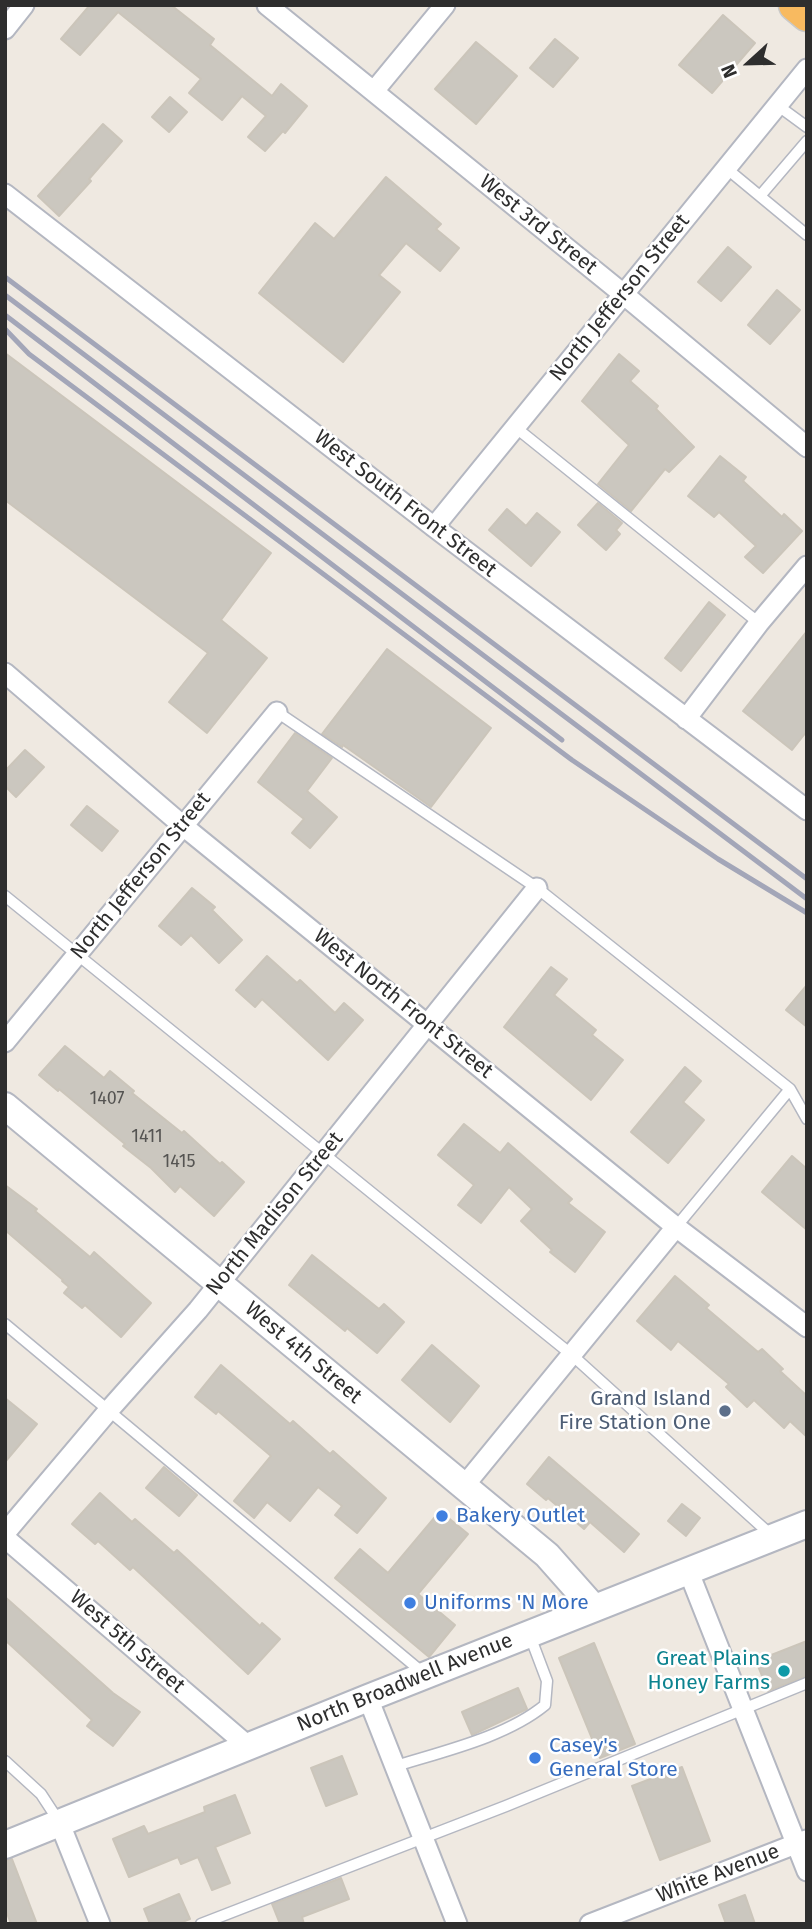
<!DOCTYPE html>
<html>
<head>
<meta charset="utf-8">
<style>
	body { margin:0 }
	#map { position:relative; width:812px; height:1929px; overflow:hidden; background:#efe9e1; font-family:"Fira Sans",sans-serif }
	canvas { display:block }
	.frame { position:absolute; inset:0; border:7px solid #2e2e2e; pointer-events:none }
	.north { position:absolute; left:714px; top:28px; width:70px; height:70px; -webkit-text-stroke:5px #fff; paint-order:stroke; rotate:248deg; font-size:19px; font-weight:700; line-height:28px; text-align:center; color:#2e2e2e }
	.north::after { content:''; display:block; margin:auto; width:24px; height:32px; background:#2e2e2e; clip-path:polygon(50% 0,100% 100%,50% 72%,0 100%) }
</style>
</head>
<body>
<div id="map">
<canvas width="812" height="1929"></canvas>
<div class="frame"></div>
<div class="north">N</div>
</div>
<script>
const g = document.querySelector('canvas').getContext('2d');
g.lineJoin = 'round';
function fill(path, color) {
  g.fillStyle = color;
  g.fill(path, 'evenodd');
}
function stroke(path, color, width, dash) {
  g.strokeStyle = color;
  g.lineWidth = width;
  g.lineCap = dash ? 'butt' : 'round';
  g.setLineDash(dash || []);
  g.stroke(path);
}
function drawText(font, color, halo, rows, align = 'center') {
  g.font = font + ' "Fira Sans",sans-serif';
  g.lineWidth = 5;
  g.setLineDash([]);
  g.textBaseline = 'middle';
  g.strokeStyle = halo;
  g.fillStyle = color;
  for (const [text, x, y, turn = 0] of rows) {
    g.save();
    g.translate(x, y);
    g.rotate((+turn || 0) * Math.PI / 180);
    g.textAlign = isNaN(turn) ? turn : align;
    if (halo) g.strokeText(text, 0, 0);
    g.fillText(text, 0, 0);
    g.restore();
  }
}
const building = new Path2D(`
	M 90,5 L 171,5 L 214,39 L 210,45 L 272,96 L 281,84 L 307,106 L 285,133 L 283,131 L 265,151 L 248,137 L 266,116 L 242,96 L 222,120 L 189,93 L 201,79 L 118,12 L 80,55 L 61,39 Z
	M 723,15 L 755,43 L 712,93 L 679,65 Z
	M 555,39 L 578,58 L 553,87 L 530,68 Z
	M 476,42 L 517,76 L 476,124 L 435,89 Z
	M 170,97 L 187,112 L 169,132 L 152,117 Z
	M 103,124 L 122,141 L 89,179 L 91,181 L 59,216 L 38,196 Z
	M 386,177 L 441,224 L 436,229 L 459,248 L 440,271 L 406,243 L 379,275 L 400,292 L 343,362 L 259,293 L 315,223 L 334,239 Z
	M 728,247 L 751,267 L 721,301 L 698,282 Z
	M 777,290 L 800,310 L 770,344 L 748,325 Z
	M 5,353 L 271,553 L 221,620 L 267,658 L 207,733 L 169,702 L 208,653 L 5,500 Z
	M 619,354 L 639,371 L 630,381 L 658,406 L 656,409 L 694,447 L 669,472 L 665,469 L 631,511 L 598,484 L 629,445 L 582,401 Z
	M 720,456 L 746,477 L 743,481 L 782,517 L 784,514 L 802,531 L 763,573 L 745,557 L 756,546 L 719,512 L 714,517 L 688,496 Z
	M 598,503 L 622,523 L 616,530 L 620,534 L 606,550 L 578,525 Z
	M 507,509 L 526,526 L 537,513 L 560,532 L 531,566 L 489,530 Z
	M 709,602 L 725,615 L 681,671 L 665,658 Z
	M 807,631 L 807,731 L 792,750 L 743,711 Z
	M 387,649 L 491,728 L 431,807 L 343,745 L 342,747 L 322,734 Z
	M 295,733 L 332,758 L 307,791 L 337,817 L 310,848 L 292,833 L 304,819 L 258,782 Z
	M 25,750 L 44,767 L 16,797 L 5,786 L 5,771 Z
	M 87,806 L 118,831 L 102,851 L 71,825 Z
	M 192,888 L 215,907 L 212,910 L 242,940 L 219,963 L 191,935 L 181,945 L 159,926 Z
	M 267,956 L 297,983 L 300,980 L 335,1013 L 344,1003 L 363,1020 L 328,1060 L 262,999 L 255,1007 L 236,990 Z
	M 551,967 L 567,979 L 554,995 L 596,1030 L 592,1035 L 623,1060 L 591,1100 L 504,1027 Z
	M 807,985 L 807,1027 L 786,1010 Z
	M 65,1046 L 104,1078 L 110,1071 L 134,1091 L 132,1093 L 182,1133 L 184,1131 L 220,1164 L 222,1162 L 244,1182 L 214,1216 L 180,1186 L 175,1192 L 151,1168 L 123,1146 L 125,1144 L 59,1089 L 58,1091 L 39,1075 Z
	M 685,1067 L 701,1081 L 683,1102 L 704,1120 L 668,1163 L 631,1132 Z
	M 464,1124 L 500,1153 L 508,1143 L 572,1199 L 568,1203 L 605,1232 L 575,1272 L 550,1252 L 552,1250 L 521,1221 L 532,1209 L 509,1187 L 481,1223 L 458,1205 L 474,1185 L 438,1155 Z
	M 792,1156 L 807,1169 L 807,1230 L 762,1192 Z
	M 5,1185 L 37,1209 L 35,1211 L 90,1257 L 94,1252 L 151,1303 L 121,1337 L 85,1305 L 82,1308 L 64,1293 L 69,1287 L 62,1281 L 63,1280 L 5,1230 Z
	M 312,1255 L 379,1309 L 384,1304 L 404,1322 L 377,1353 L 347,1328 L 345,1331 L 289,1285 Z
	M 675,1276 L 709,1305 L 706,1308 L 758,1352 L 762,1349 L 783,1369 L 780,1371 L 807,1396 L 807,1437 L 790,1421 L 784,1428 L 754,1400 L 747,1407 L 726,1387 L 729,1384 L 678,1341 L 671,1350 L 637,1321 Z
	M 432,1345 L 479,1386 L 450,1422 L 402,1380 Z
	M 221,1365 L 290,1424 L 293,1421 L 330,1454 L 333,1451 L 386,1498 L 357,1533 L 335,1515 L 342,1506 L 318,1487 L 290,1521 L 267,1502 L 254,1518 L 234,1501 L 271,1456 L 218,1411 L 216,1414 L 195,1397 Z
	M 5,1398 L 37,1424 L 5,1462 Z
	M 549,1457 L 639,1534 L 624,1552 L 590,1522 L 584,1529 L 548,1498 L 546,1500 L 527,1484 Z
	M 164,1467 L 197,1495 L 179,1516 L 146,1488 Z
	M 100,1493 L 132,1522 L 135,1519 L 174,1553 L 177,1550 L 260,1626 L 262,1623 L 280,1639 L 248,1674 L 133,1567 L 130,1570 L 98,1541 L 95,1544 L 72,1524 Z
	M 682,1504 L 700,1518 L 686,1536 L 668,1521 Z
	M 440,1511 L 468,1534 L 418,1594 L 455,1625 L 429,1657 L 335,1578 L 360,1549 L 388,1573 Z
	M 5,1597 L 113,1693 L 140,1712 L 113,1746 L 87,1726 L 92,1720 L 5,1640 Z
	M 807,1641 L 807,1676 L 768,1691 L 756,1661 Z
	M 594,1643 L 635,1744 L 600,1758 L 559,1658 Z
	M 518,1688 L 527,1709 L 472,1735 L 462,1712 Z
	M 342,1756 L 357,1794 L 326,1806 L 311,1768 Z
	M 682,1767 L 710,1841 L 660,1860 L 632,1786 Z
	M 235,1795 L 250,1833 L 215,1847 L 230,1883 L 212,1890 L 198,1857 L 181,1864 L 178,1857 L 129,1877 L 113,1839 L 144,1826 L 148,1834 L 205,1812 L 204,1807 Z
	M 12,1859 L 37,1924 L 11,1924 L 5,1908 L 5,1860 Z
	M 341,1878 L 349,1899 L 302,1917 L 304,1924 L 280,1924 L 272,1904 Z
	M 179,1894 L 190,1919 L 177,1924 L 150,1924 L 144,1909 Z
	M 745,1895 L 755,1924 L 726,1924 L 719,1905 Z`);
fill(building, '#cbc7bf');
stroke(building, '#cbc5ba', 2);
const service = new Path2D(`
	M 777,105 L 807,127
	M 726,168 L 807,235
	M 760,196 L 807,141
	M 515,427 L 759,623
	M 277,712 L 537,888 L 790,1089 L 807,1119
	M 5,896 L 572,1355 L 771,1535
	M 676,1227 L 790,1089
	M 5,1324 L 422,1672
	M 5,1761 L 41,1794 L 58,1820
	M 396,1766 C 444,1751 506,1737 545,1705 L 547,1681 L 530,1636
	M 201,1924 L 506,1806 L 807,1683`);
const minor = new Path2D(`
	M 267,5 L 622,293 L 807,447
	M 5,29 L 24,5
	M 374,91 L 445,5
	M 5,194 L 434,527 L 807,810
	M 434,527 L 807,69
	M 5,673 L 182,825 L 676,1227 L 807,1327
	M 686,719 L 759,623 L 807,566
	M 5,1042 L 277,712
	M 464,1486 L 676,1227
	M 5,1533 L 109,1410 L 198,1310 L 537,888
	M 5,1538 L 248,1746
	M 688,1570 L 807,1871
	M 368,1698 L 457,1924
	M 60,1824 L 100,1924
	M 590,1924 L 806,1840`);
const secondary = new Path2D(`
	M 5,1106 L 547,1555 L 594,1608
	M 5,1845 L 368,1698 L 807,1524`);
const trunk = new Path2D(`
	M 795,5 L 807,15`);
stroke(service, '#b4b7c1', 13);
stroke(minor, '#b4b7c1', 23);
stroke(secondary, '#b4b7c1', 30);
stroke(trunk, '#c9c9c9', 35);
stroke(service, '#fff', 10);
stroke(minor, '#fff', 19);
stroke(secondary, '#fff', 26);
stroke(trunk, '#f8ba60', 32);
stroke(new Path2D(`
	M 5,277 L 807,879
	M 5,295 L 807,899
	M 5,315 L 562,740
	M 5,329 L 29,354 L 572,760 L 718,859 L 807,913`), '#a3a6b8', 5);
for (const [x, y, r, color] of [
	[725,1411,7,"#5c6f8a"],
	[442,1516,7,"#3f7fe0"],
	[410,1603,7,"#3f7fe0"],
	[784,1671,7,"#0f9aa8"],
	[535,1758,7,"#3f7fe0"]
]) {
  const dot = new Path2D();
  dot.arc(x, y, r, 0, 2 * Math.PI);
  g.fillStyle = color;
  g.fill(dot);
  stroke(dot, '#fff', 2.5);
}
drawText('18px', '#555452', null, [
	["1407",107,1099],
	["1411",147,1137],
	["1415",179,1162]
]);
drawText('21px', '#2e2e2e', '#fff', [
	["West 3rd Street",538,225,39],
	["North Jefferson Street",620,298,-51],
	["West South Front Street",405,504,38],
	["North Jefferson Street",141,876,-51],
	["West North Front Street",403,1004,39],
	["North Madison Street",275,1214,-51],
	["West 4th Street",303,1353,40],
	["West 5th Street",127,1642,41],
	["North Broadwell Avenue",405,1683,-22],
	["White Avenue",718,1874,-21]
]);
drawText('21px', '#4e5e75', '#fff', [
	["Grand Island",711,1399],
	["Fire Station One",711,1423]
], 'right');
drawText('21px', '#366cbe', '#fff', [
	["Bakery Outlet",456,1516],
	["Uniforms 'N More",424,1603],
	["Casey's",549,1746],
	["General Store",549,1770]
], 'left');
drawText('21px', '#0d838f', '#fff', [
	["Great Plains",770,1659],
	["Honey Farms",770,1683]
], 'right');
</script>
</body>
</html>
